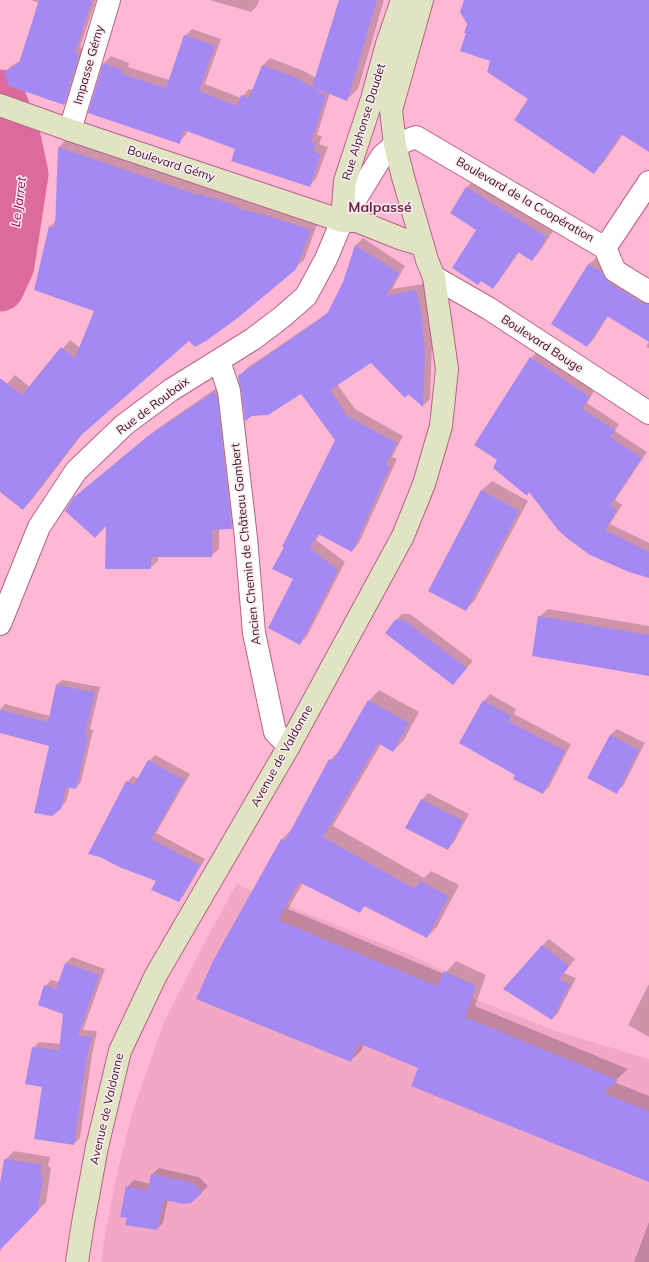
<!DOCTYPE html>
<html>
<head>
<meta charset="utf-8">
<style>
	body { margin:0 }
	canvas { display:block; background:#ffb8d3 }
</style>
</head>
<body>
<canvas width="649" height="1262"></canvas>
<script>
const g = document.querySelector('canvas').getContext('2d');
g.lineJoin = 'round';
function fill(path, color) {
  g.fillStyle = color;
  g.fill(path, 'evenodd');
}
function stroke(path, color, width, dash) {
  g.strokeStyle = color;
  g.lineWidth = width;
  g.lineCap = dash ? 'butt' : 'round';
  g.setLineDash(dash || []);
  g.stroke(path);
}
function drawText(font, color, halo, rows, align = 'center') {
  g.font = font + ' Mulish,sans-serif';
  g.lineWidth = 3;
  g.setLineDash([]);
  g.textBaseline = 'middle';
  g.strokeStyle = halo;
  g.fillStyle = color;
  for (const [text, x, y, turn = 0] of rows) {
    g.save();
    g.translate(x, y);
    g.rotate((+turn || 0) * Math.PI / 180);
    g.textAlign = isNaN(turn) ? turn : align;
    if (halo) g.strokeText(text, 0, 0);
    g.fillText(text, 0, 0);
    g.restore();
  }
}
fill(new Path2D(`
	M 237,883 L 247,889 L 413,956 L 475,986 L 472,998 L 556,1031 L 649,1059 L 649,1262 L 101,1262 L 105,1235 L 118,1168 L 133,1110 L 164,1022 L 199,953 Z`), '#f2a8c5');
fill(new Path2D(`
	M 31,0 L 96,0 L 80,47 L 85,49 L 71,97 L 64,104 L 5,72 L 11,66 L 21,60 L 39,3 Z
	M 210,0 L 259,0 L 257,6 L 251,12 Z
	M 339,0 L 384,0 L 358,89 L 347,99 L 330,93 L 317,135 L 322,136 L 319,144 L 328,147 L 316,179 L 309,186 L 236,148 L 188,130 L 186,135 L 179,142 L 104,63 L 111,56 L 129,63 L 128,67 L 169,80 L 185,36 L 192,29 L 221,39 L 205,84 L 241,98 L 249,89 L 253,90 L 263,65 L 270,58 L 304,71 L 316,78 Z
	M 465,0 L 649,0 L 649,150 L 623,134 L 604,162 L 594,172 L 530,99 L 492,61 L 467,33 L 468,24 Z
	M 67,139 L 318,222 L 304,260 L 295,268 L 189,340 L 84,432 L 31,501 L 23,509 L 0,490 L 0,391 L 15,375 L 30,387 L 70,340 L 80,348 L 95,310 L 50,227 L 56,220 L 59,147 Z
	M 473,181 L 553,231 L 538,254 L 532,260 L 519,252 L 499,281 L 493,288 L 482,281 L 478,284 L 478,230 L 451,213 L 467,187 Z
	M 363,238 L 405,266 L 392,289 L 423,284 L 428,305 L 432,345 L 430,399 L 423,406 L 409,394 L 405,397 L 371,362 L 337,384 L 355,409 L 403,436 L 392,457 L 397,459 L 359,543 L 352,551 L 320,534 L 316,540 L 345,562 L 307,636 L 300,643 L 294,579 L 336,440 L 301,393 L 240,376 L 247,368 L 329,312 L 344,282 L 356,245 Z
	M 596,258 L 608,265 L 649,297 L 649,341 L 608,316 L 594,339 L 587,346 L 552,324 L 589,264 Z
	M 649,342 L 649,348 L 646,347 Z
	M 537,352 L 594,391 L 587,403 L 619,424 L 615,431 L 647,452 L 615,500 L 622,505 L 610,524 L 649,543 L 649,576 L 530,491 L 527,495 L 498,460 L 531,358 Z
	M 221,385 L 239,520 L 232,528 L 219,529 L 219,549 L 211,556 L 158,556 L 158,561 L 150,568 L 107,525 L 74,498 L 157,429 Z
	M 492,481 L 528,501 L 475,600 L 466,610 L 429,591 L 482,490 Z
	M 548,609 L 649,626 L 649,675 L 539,617 Z
	M 402,614 L 410,614 L 473,661 L 453,684 L 396,620 Z
	M 62,680 L 100,687 L 90,729 L 93,730 L 81,782 L 76,788 L 70,787 L 66,802 L 60,808 L 50,745 L 0,732 L 0,710 L 5,704 L 50,716 L 56,685 Z
	M 379,690 L 419,712 L 404,740 L 393,751 L 381,744 L 333,826 L 424,878 L 431,871 L 459,885 L 437,927 L 427,937 L 366,905 L 360,912 L 303,883 L 288,909 L 444,974 L 456,961 L 486,975 L 475,1006 L 628,1069 L 614,1082 L 649,1096 L 649,1144 L 420,1067 L 364,1044 L 361,1051 L 350,1061 L 214,962 L 282,839 L 293,828 L 330,760 L 341,749 L 369,701 Z
	M 490,694 L 516,709 L 514,714 L 571,744 L 549,787 L 542,793 L 516,774 L 484,701 Z
	M 617,729 L 645,743 L 623,786 L 616,792 L 588,778 L 610,735 Z
	M 155,755 L 190,774 L 156,833 L 205,859 L 184,895 L 179,901 L 157,880 L 127,782 L 133,776 L 139,779 L 149,761 Z
	M 428,793 L 469,814 L 454,842 L 447,849 L 422,800 Z
	M 549,939 L 575,959 L 564,973 L 576,978 L 558,1013 L 552,1019 L 542,946 Z
	M 72,957 L 105,969 L 83,1030 L 97,1031 L 92,1055 L 80,1138 L 74,1144 L 43,1086 L 33,1048 L 39,1042 L 61,1044 L 64,1013 L 45,986 L 51,980 L 59,982 L 66,963 Z
	M 649,984 L 649,1037 L 628,1025 Z
	M 14,1151 L 50,1157 L 48,1166 L 51,1168 L 46,1202 L 1,1248 L 0,1252 L 0,1189 L 5,1160 Z
	M 159,1168 L 199,1177 L 208,1186 L 191,1202 L 168,1200 L 163,1223 L 157,1229 L 128,1217 L 127,1187 L 134,1180 L 150,1184 L 152,1174 Z
	M 649,1222 L 649,1262 L 634,1262 Z`), '#0003');
stroke(new Path2D(`
	M 0,94 L 16,137 L 24,174 L 10,265 L 0,287`), '#dc6a9c', 49);
fill(new Path2D(`
	M 39,0 L 92,0 L 75,53 L 79,55 L 64,105 L 9,86 L 4,72 L 19,63 Z
	M 339,0 L 377,0 L 347,101 L 312,87 Z
	M 464,0 L 649,0 L 649,152 L 621,134 L 594,174 L 514,120 L 528,99 L 487,72 L 490,61 L 460,51 L 466,33 L 464,33 L 467,24 L 460,12 Z
	M 184,35 L 215,46 L 199,91 L 237,106 L 241,95 L 249,98 L 262,65 L 297,78 L 326,96 L 311,142 L 316,143 L 313,151 L 321,154 L 310,187 L 231,161 L 235,149 L 184,130 L 180,144 L 88,113 L 103,63 L 123,70 L 122,74 L 166,88 Z
	M 58,147 L 198,195 L 199,194 L 238,206 L 237,208 L 268,216 L 311,230 L 296,269 L 294,271 L 239,317 L 206,341 L 195,347 L 189,341 L 78,438 L 23,510 L 0,492 L 0,378 L 22,395 L 61,347 L 75,358 L 94,311 L 34,290 L 49,226 L 55,228 Z
	M 466,187 L 547,237 L 532,261 L 518,252 L 493,289 L 481,281 L 478,285 L 452,268 L 476,230 L 450,213 Z
	M 355,245 L 399,273 L 386,296 L 416,290 L 421,312 L 425,353 L 423,407 L 408,394 L 405,398 L 371,363 L 330,390 L 347,416 L 397,443 L 386,464 L 390,467 L 352,552 L 318,534 L 310,548 L 338,570 L 300,645 L 268,628 L 293,579 L 272,569 L 284,547 L 282,547 L 335,440 L 301,394 L 268,415 L 252,416 L 245,421 L 241,390 L 238,378 L 239,375 L 320,319 L 328,312 L 343,282 Z
	M 588,264 L 602,272 L 608,282 L 642,303 L 649,304 L 649,342 L 607,316 L 587,347 L 551,324 Z
	M 530,357 L 590,397 L 582,409 L 615,430 L 610,437 L 642,458 L 610,506 L 617,510 L 605,530 L 649,552 L 649,578 L 629,572 L 590,555 L 568,539 L 558,530 L 529,492 L 527,496 L 493,468 L 497,460 L 474,445 Z
	M 214,392 L 217,396 L 232,529 L 212,530 L 212,557 L 151,557 L 151,569 L 105,569 L 106,526 L 95,538 L 65,511 L 73,498 L 148,436 Z
	M 481,490 L 519,511 L 466,611 L 428,591 Z
	M 538,616 L 649,635 L 649,676 L 532,656 Z
	M 395,620 L 404,620 L 467,668 L 453,685 L 385,633 Z
	M 56,685 L 95,692 L 85,735 L 88,736 L 76,789 L 66,787 L 61,809 L 52,816 L 34,813 L 49,746 L 0,733 L 0,710 L 48,722 Z
	M 368,700 L 409,723 L 393,752 L 378,743 L 323,837 L 415,889 L 420,881 L 449,896 L 427,938 L 364,906 L 360,913 L 299,882 L 278,920 L 437,986 L 444,971 L 476,986 L 465,1017 L 618,1080 L 603,1093 L 649,1111 L 649,1182 L 411,1086 L 418,1068 L 358,1043 L 351,1062 L 196,999 L 213,961 L 281,839 L 285,841 L 329,759 L 333,761 Z
	M 483,700 L 511,716 L 508,721 L 565,751 L 543,794 L 513,779 L 515,775 L 459,743 Z
	M 610,735 L 639,750 L 617,794 L 587,778 Z
	M 148,760 L 184,780 L 151,839 L 200,865 L 179,902 L 151,890 L 156,881 L 119,867 L 100,857 L 88,854 L 126,781 L 134,785 Z
	M 421,799 L 463,821 L 448,850 L 405,828 Z
	M 542,945 L 569,966 L 559,980 L 570,984 L 552,1020 L 503,989 Z
	M 65,963 L 99,975 L 78,1036 L 92,1037 L 86,1061 L 74,1145 L 34,1139 L 42,1087 L 25,1084 L 32,1047 L 59,1050 L 63,1014 L 38,1005 L 44,985 L 56,989 Z
	M 4,1159 L 42,1165 L 40,1174 L 43,1177 L 38,1211 L 0,1250 L 0,1183 Z
	M 151,1174 L 193,1183 L 202,1193 L 191,1203 L 184,1204 L 164,1200 L 157,1230 L 125,1225 L 127,1218 L 120,1217 L 126,1186 L 148,1191 Z`), '#a589f2');
const street = new Path2D(`
	M 70,130 L 109,0
	M 605,248 L 615,271 L 649,292
	M 434,277 L 488,308 L 649,413
	M 219,361 L 229,391 L 246,538 L 254,633 L 275,732 L 289,746
	M 0,624 L 39,527 L 76,471 L 124,425 L 171,390 L 253,339 L 282,317 L 306,296 L 326,259 L 342,221 L 382,156 L 395,145 L 416,137 L 605,248 L 649,182`);
const secondary = new Path2D(`
	M 0,105 L 70,130 L 312,211 L 342,221 L 357,221 L 402,239 L 423,245
	M 342,221 L 345,181 L 372,99 L 387,44 L 402,0
	M 77,1262 L 83,1223 L 97,1147 L 120,1051 L 156,975 L 289,746 L 403,536 L 424,484 L 441,426 L 447,369 L 434,277 L 427,260 L 403,177 L 395,145 L 391,110 L 422,0`);
stroke(street, '#b46485', 24);
stroke(secondary, '#b46485', 24);
stroke(street, '#fff', 22);
stroke(secondary, '#e1e4c3', 22);
drawText('12px', '#351523', '#feebf1', [
	["Impasse Gémy",89,65,-74],
	["Rue Alphonse Daudet",364,122,-73],
	["Boulevard Gémy",171,164,18],
	["Boulevard de la Coopération",525,200,30],
	["Boulevard Bouge",542,344,33],
	["Rue de Roubaix",153,406,-37],
	["Ancien Chemin de Château Gombert",246,544,-96],
	["Avenue de Valdonne",282,756,-61],
	["Avenue de Valdonne",107,1109,-77]
]);
drawText('italic 13px', '#9b085c', '#feebf1', [
	["Le Jarret",19,202,-83]
]);
drawText('bold 14px', '#6f2749', '#feebf1', [
	["Malpassé",380,208]
]);
</script>
</body>
</html>
